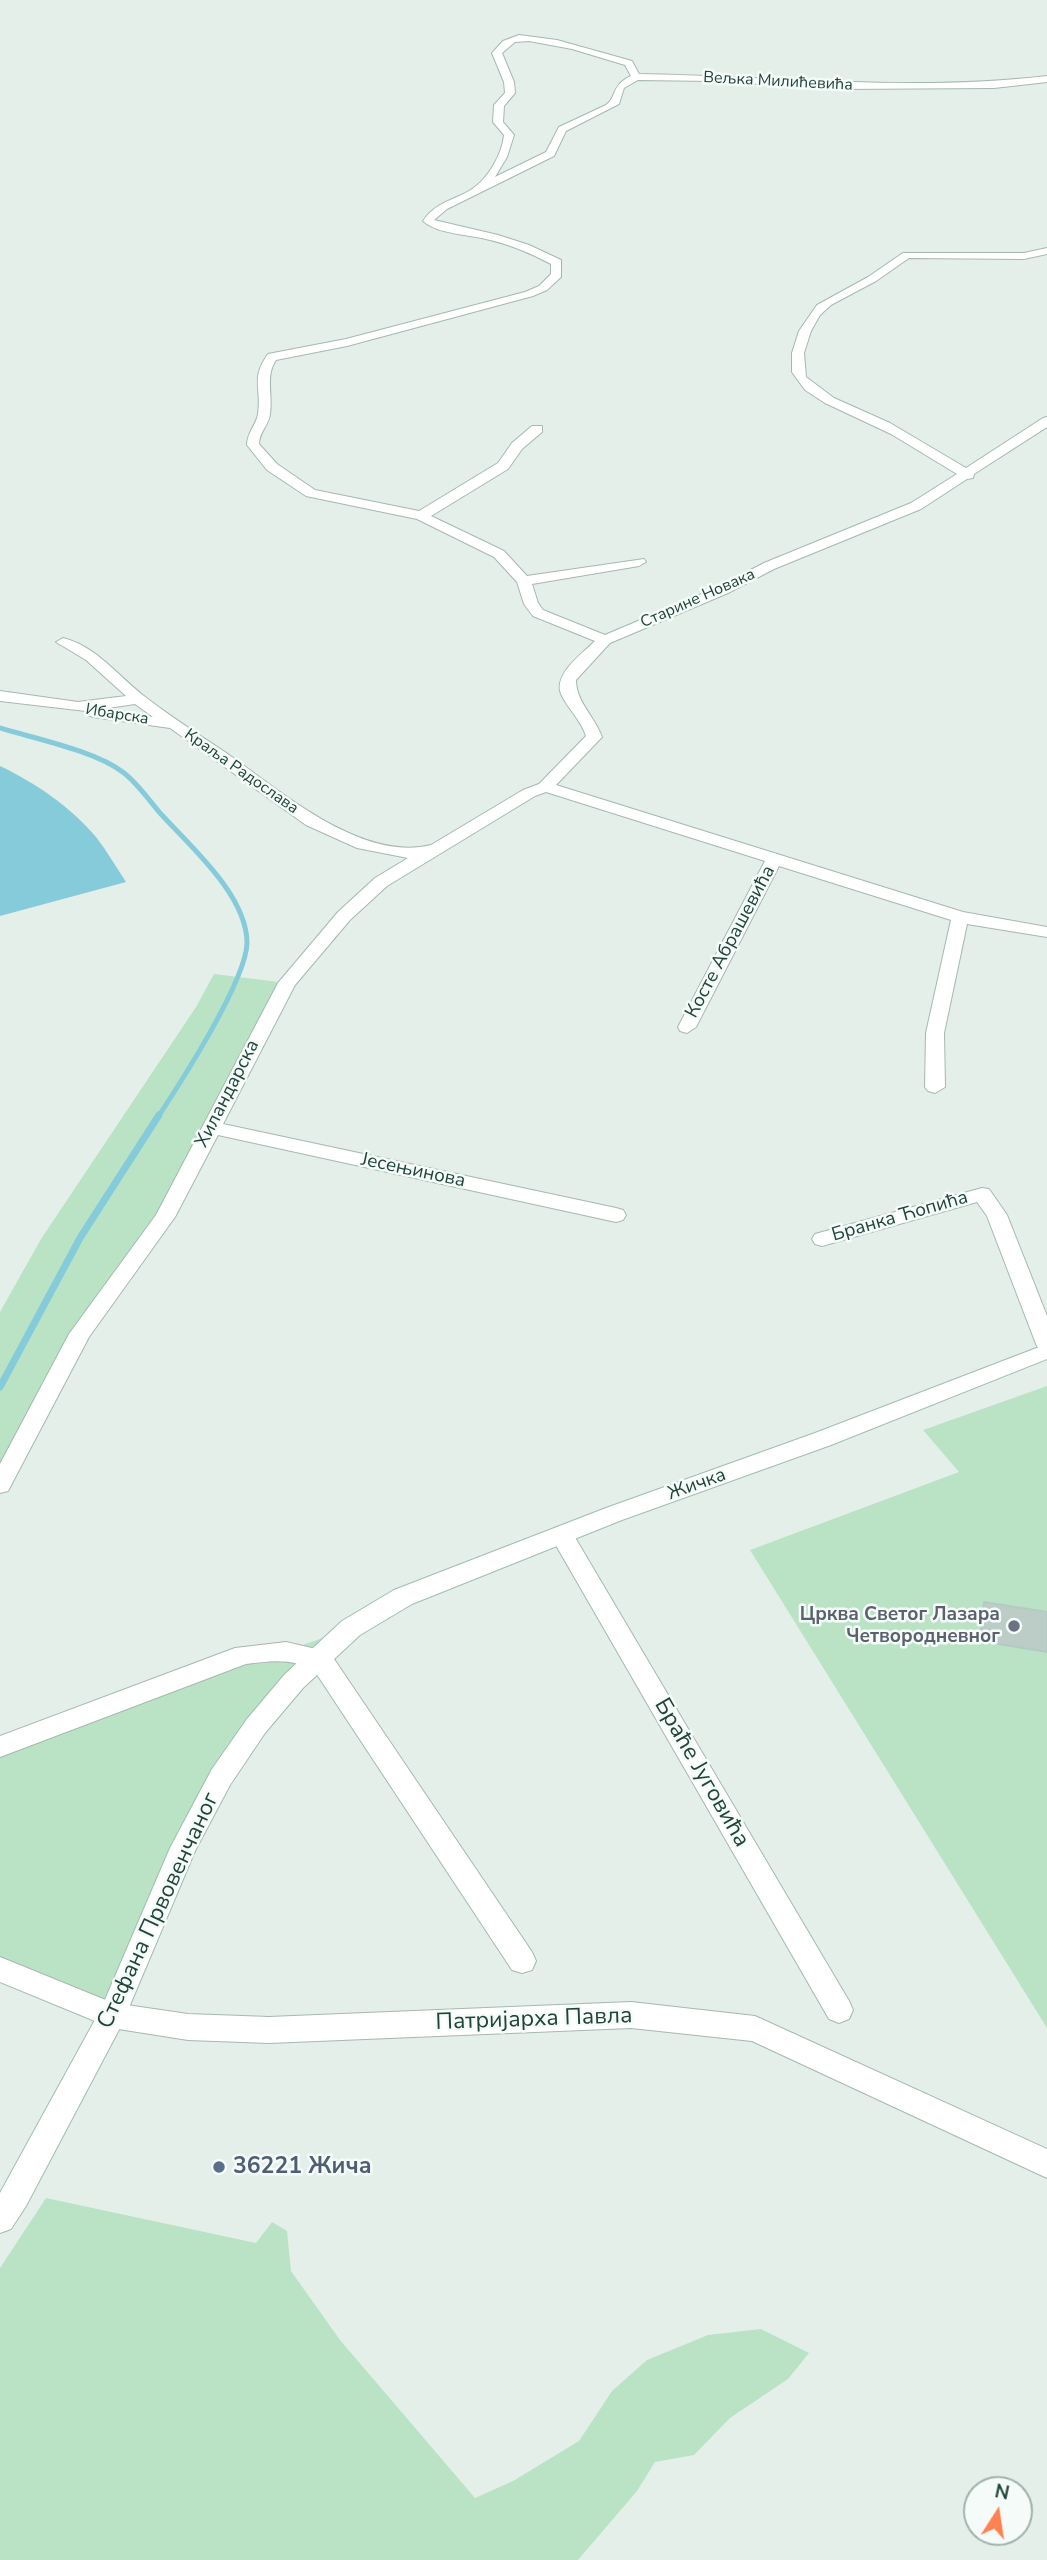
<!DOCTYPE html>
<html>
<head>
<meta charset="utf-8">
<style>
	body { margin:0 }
	#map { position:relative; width:1047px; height:2560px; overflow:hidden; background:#e4efea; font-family:"Nunito Sans",sans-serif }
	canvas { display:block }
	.north { position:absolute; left:963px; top:2476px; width:70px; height:70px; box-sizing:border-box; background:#f5fbf8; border:2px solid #a0b2ac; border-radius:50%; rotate:12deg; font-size:19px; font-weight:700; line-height:28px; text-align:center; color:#20443b }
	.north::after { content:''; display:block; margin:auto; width:24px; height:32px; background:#ff8252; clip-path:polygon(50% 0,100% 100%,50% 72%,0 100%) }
</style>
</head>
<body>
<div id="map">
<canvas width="1047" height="2560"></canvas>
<div class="north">N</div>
</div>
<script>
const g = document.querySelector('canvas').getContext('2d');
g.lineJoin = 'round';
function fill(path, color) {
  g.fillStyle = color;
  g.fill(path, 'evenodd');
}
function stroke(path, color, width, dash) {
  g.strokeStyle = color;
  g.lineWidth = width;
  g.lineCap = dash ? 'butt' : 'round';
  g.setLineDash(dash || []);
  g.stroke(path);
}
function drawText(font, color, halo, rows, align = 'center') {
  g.font = font + ' "Nunito Sans",sans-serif';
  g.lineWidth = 5;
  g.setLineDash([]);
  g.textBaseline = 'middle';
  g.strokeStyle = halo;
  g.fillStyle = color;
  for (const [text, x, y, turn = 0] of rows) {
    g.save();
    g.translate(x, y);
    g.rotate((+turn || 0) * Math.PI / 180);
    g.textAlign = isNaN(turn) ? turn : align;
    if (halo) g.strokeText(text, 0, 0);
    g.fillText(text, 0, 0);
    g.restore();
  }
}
fill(new Path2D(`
	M 214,974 L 287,983 L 165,1217 L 80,1334 L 0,1484 L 0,1312 L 41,1239 L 196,1007 Z
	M 1047,1386 L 1047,2028 L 750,1550 L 959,1472 L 923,1430 Z
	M 351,1628 L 256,1726 L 112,2015 L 0,1969 L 0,1751 Z
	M 46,2198 L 256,2243 L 272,2222 L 287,2231 L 291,2271 L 340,2340 L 475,2498 L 513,2481 L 579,2441 L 612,2391 L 647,2360 L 708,2335 L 761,2329 L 809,2353 L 788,2379 L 730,2418 L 694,2455 L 655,2462 L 637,2491 L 578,2560 L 0,2560 L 0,2268 Z`), '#bae3c6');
fill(new Path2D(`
	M 0,766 C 34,782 71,807 96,837 C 107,851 116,867 126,882 L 0,916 Z`), '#86cbda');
stroke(new Path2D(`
	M 0,728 C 36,739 96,751 124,773 C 138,784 149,800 160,813 C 190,846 247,895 247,943 C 246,981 181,1082 158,1117`), '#86cbda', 5);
stroke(new Path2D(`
	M 0,1387 L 80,1238 L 159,1115`), '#86cbda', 7);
const building = new Path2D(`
	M 984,1602 L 1047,1612 L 1047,1652 L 980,1641 Z`);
fill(building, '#bccdc7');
stroke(building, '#b5cac2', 2);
const street = new Path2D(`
	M 519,35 L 557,40 L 632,61 L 639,74 C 775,76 911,92 1047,76 L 1047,82 L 994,88 L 840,89 L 713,81 L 638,80 L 624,88 L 619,104 L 566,131 L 554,156 L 447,209 L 434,220 L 498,235 L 529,245 L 561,260 L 561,277 L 547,290 L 533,296 L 347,346 L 276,360 C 265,376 273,395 270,414 C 269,425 259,432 259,444 L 277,464 L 315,490 L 419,511 L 498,463 L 512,443 L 532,426 L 542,426 L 542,432 L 522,449 L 508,469 L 431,516 L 504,551 L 527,576 L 644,559 L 646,562 L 639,566 L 532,584 L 538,603 L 543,610 L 605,635 L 718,587 L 764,563 L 911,503 L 957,474 L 891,434 L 825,403 L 805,390 L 792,372 L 792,353 L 799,331 L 817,305 L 868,277 L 903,253 L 1024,253 L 1047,248 L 1047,254 L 1024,259 L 909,258 L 876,281 L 831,305 L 820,315 L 811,331 L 804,353 L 806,377 L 834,398 L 890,423 L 966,468 L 1043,418 L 1047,417 L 1047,427 L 974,474 L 973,478 L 967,479 L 921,509 L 774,569 L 728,593 L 610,643 L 576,680 C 576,702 595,717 602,737 L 556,785 L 963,912 L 1047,927 L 1047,937 L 967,924 L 944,1033 L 945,1087 L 935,1093 L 928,1091 L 925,1087 L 926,1033 L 951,920 L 779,866 L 696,1027 L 687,1033 L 680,1031 L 678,1027 L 765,861 L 546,792 L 535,796 L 387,886 L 350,920 L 295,985 L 223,1124 L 616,1208 L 623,1210 L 626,1215 L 623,1220 L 616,1222 L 218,1135 L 175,1217 L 89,1337 L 8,1491 L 0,1493 L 0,1464 L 69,1334 L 156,1215 L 278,983 L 338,912 L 375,878 L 408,858 L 357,848 L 306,825 L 170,728 L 93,717 L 88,715 L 86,711 L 0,701 L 0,691 L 78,702 L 126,696 L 86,660 L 56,642 L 63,638 C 96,646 118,676 144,696 C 172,718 203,737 232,757 C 284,794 363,862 431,845 L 523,790 L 539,784 L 586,736 C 581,720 568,709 561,694 C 553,674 583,653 595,641 L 533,616 L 524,604 L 517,582 L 494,557 L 417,519 L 306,496 L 267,470 L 247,445 C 247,432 256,426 258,414 C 262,388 250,379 268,354 L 346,339 L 525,292 L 539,286 L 551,274 L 551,264 C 532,254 512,245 490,240 C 469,234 439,235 423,221 C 435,203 451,201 469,191 C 487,181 502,155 504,135 L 493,122 L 494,105 L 505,93 L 504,82 L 492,53 L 503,41 ZM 529,41 L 572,49 L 625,65 L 631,76 C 610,86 618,96 606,105 L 559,127 L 546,152 L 495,177 L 507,157 L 514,135 L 503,122 L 504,106 L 515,93 L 514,82 L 502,53 L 515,42 ZM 135,704 L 153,717 L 101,709 Z
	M 982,1188 L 989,1189 L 1007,1215 L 1047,1316 L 1047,1351 L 1039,1349 L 1036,1344 L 987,1216 L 977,1202 L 822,1246 L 815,1244 L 812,1239 L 815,1234 Z
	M 562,1526 L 570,1529 L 849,2001 L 853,2010 L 849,2019 L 839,2023 L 829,2019 L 550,1535 L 554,1529 Z
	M 286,1642 L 316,1649 L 334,1659 L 532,1952 L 536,1961 L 532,1970 L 522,1973 L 512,1970 L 316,1673 C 296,1657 270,1661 246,1664 L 0,1757 L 0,1736 L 235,1648 Z
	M 0,1957 L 113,2003 L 188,2014 L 269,2017 L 631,2002 L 755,2016 L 1047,2149 L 1047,2178 L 752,2041 L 631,2028 L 269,2043 L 188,2040 L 112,2028 L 0,1982 Z`);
const secondary = new Path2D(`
	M 1047,1344 L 1047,1359 L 831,1445 L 622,1520 L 412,1604 L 360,1635 L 303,1688 L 265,1733 L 230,1785 L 195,1851 L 122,2024 L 26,2206 L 11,2229 L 0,2233 L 0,2193 L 101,2009 L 170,1848 L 212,1769 L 247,1719 L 285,1674 L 342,1621 L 394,1590 L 606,1508 L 815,1433 Z`);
stroke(street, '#a5b8b2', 2);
stroke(secondary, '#a1bcb3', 2);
fill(street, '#fff');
fill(secondary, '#fff');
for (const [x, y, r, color] of [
	[1014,1626,7,"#6b7280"],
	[219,2167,7,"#5c6f8a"]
]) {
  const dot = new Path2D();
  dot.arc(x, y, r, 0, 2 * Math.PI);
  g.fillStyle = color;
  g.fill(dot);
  stroke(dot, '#f5fbf8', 2.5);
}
drawText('16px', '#20443b', '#f5fbf8', [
	["Вељка Милићевића",778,82,3],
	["Старине Новака",698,599,-24],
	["Ибарска",117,715,9],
	["Краља Радослава",241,772,35]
]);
drawText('19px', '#20443b', '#f5fbf8', [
	["Косте Абрашевића",731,942,-62],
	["Хиландарска",228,1094,-63],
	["Јесењинова",413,1171,12],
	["Бранка Ћопића",900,1217,-16],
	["Жичка",697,1485,-20]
]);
drawText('bold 19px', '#5b616d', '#f5fbf8', [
	["Црква Светог Лазара",1000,1615],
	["Четвородневног",1000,1637]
], 'right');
drawText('23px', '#20443b', '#f5fbf8', [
	["Браће Југовића",701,1773,60],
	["Стефана Првовенчаног",159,1911,-65],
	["Патријарха Павла",534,2020,-2]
]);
drawText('bold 23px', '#4e5e75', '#f5fbf8', [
	["36221 Жича",233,2167]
], 'left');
</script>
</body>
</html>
